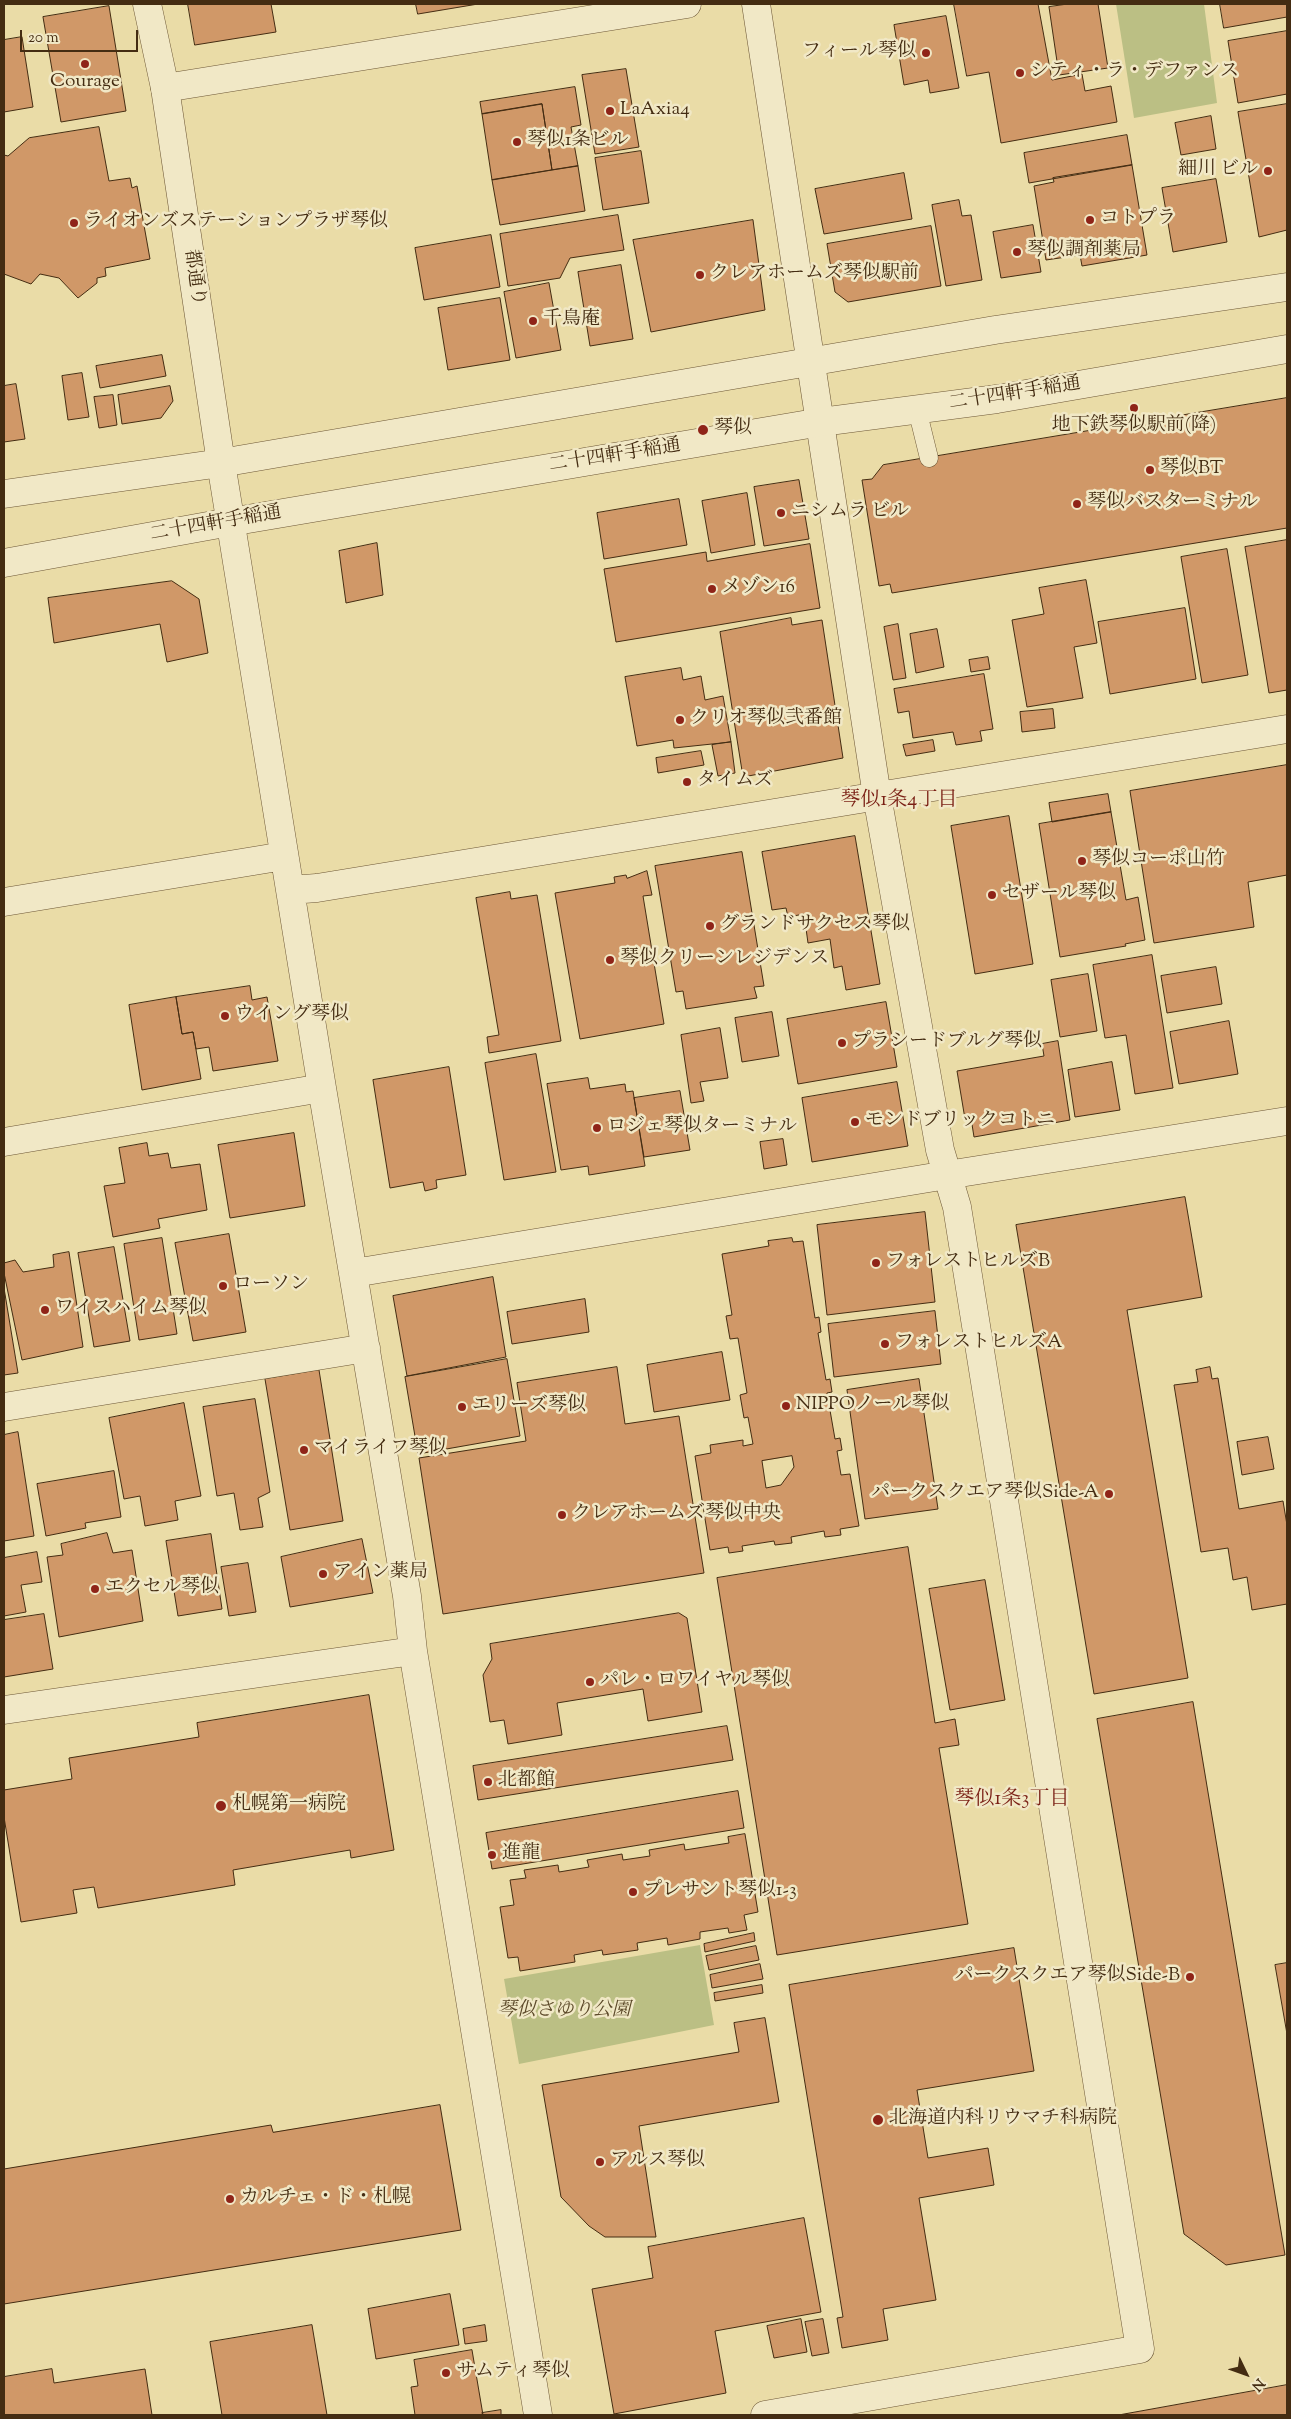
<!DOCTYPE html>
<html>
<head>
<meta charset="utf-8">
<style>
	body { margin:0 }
	#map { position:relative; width:1291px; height:2419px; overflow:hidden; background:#eadca7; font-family:"Sorts Mill Goudy",serif }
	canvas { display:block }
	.frame { position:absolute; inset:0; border:5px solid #442c12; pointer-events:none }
	.north { position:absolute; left:1221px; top:2349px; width:50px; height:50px; -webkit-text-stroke:4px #f1e8c6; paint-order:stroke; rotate:132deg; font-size:14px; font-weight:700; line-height:20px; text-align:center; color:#442c12 }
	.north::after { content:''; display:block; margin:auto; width:18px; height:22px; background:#442c12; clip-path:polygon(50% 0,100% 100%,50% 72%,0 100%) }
	.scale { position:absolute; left:20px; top:30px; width:118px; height:22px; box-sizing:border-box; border:2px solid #442c12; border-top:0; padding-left:6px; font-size:15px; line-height:18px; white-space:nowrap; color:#442c12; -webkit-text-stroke:4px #f1e8c6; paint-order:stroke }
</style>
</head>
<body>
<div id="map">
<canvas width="1291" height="2419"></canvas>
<div class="frame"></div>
<div class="north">N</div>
<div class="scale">20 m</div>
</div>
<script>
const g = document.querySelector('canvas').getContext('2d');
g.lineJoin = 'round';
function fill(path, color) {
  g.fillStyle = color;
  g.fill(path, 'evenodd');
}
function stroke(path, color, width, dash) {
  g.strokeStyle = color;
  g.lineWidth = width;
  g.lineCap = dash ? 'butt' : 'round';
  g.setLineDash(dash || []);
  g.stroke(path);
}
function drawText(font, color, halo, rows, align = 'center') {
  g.font = font + ' "Sorts Mill Goudy","Noto Serif JP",serif';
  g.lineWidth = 5;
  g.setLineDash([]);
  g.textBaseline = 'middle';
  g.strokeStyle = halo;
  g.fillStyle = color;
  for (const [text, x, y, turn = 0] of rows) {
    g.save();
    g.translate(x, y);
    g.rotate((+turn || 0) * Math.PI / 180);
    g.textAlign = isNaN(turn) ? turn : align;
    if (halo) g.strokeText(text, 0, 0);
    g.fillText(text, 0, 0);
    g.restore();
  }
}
fill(new Path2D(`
	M 1116,4 L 1204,4 L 1217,103 L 1134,118 Z
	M 700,1945 L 714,2025 L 519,2064 L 504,1979 Z`), '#bbbf84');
const building = new Path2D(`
	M 188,4 L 271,4 L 276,32 L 195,45 Z
	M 416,4 L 478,4 L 418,14 Z
	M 954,4 L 1038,4 L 1052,80 L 1082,74 L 1085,91 L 1111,86 L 1117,122 L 1001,143 L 989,72 L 967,76 Z
	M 1068,4 L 1098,4 L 1108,68 L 1059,75 L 1049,7 Z
	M 1220,4 L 1287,4 L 1287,17 L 1224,28 Z
	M 109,6 L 126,111 L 61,122 L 43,17 Z
	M 946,16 L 959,88 L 930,93 L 928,80 L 904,85 L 894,25 Z
	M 1287,31 L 1287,94 L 1238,103 L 1228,41 Z
	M 22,37 L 33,107 L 4,112 L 4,40 Z
	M 626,69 L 639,147 L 595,154 L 582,75 Z
	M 575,87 L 581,125 L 571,127 L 578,166 L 552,170 L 542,104 L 482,114 L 480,102 Z
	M 542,104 L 552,170 L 492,180 L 482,114 Z
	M 1287,104 L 1287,230 L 1259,237 L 1238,112 Z
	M 1211,116 L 1216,149 L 1181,155 L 1175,123 Z
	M 99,127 L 109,181 L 130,178 L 132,188 L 137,186 L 150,259 L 105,268 L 106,276 L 97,278 L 97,283 L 78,298 L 59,278 L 40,274 L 31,284 L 4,274 L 4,155 L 8,156 L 29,138 Z
	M 1127,135 L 1132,165 L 1029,183 L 1024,153 Z
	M 641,151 L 649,203 L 603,210 L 595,158 Z
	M 1132,165 L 1147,255 L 1082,266 L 1080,255 L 1046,260 L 1034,186 L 1054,182 L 1053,178 Z
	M 578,166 L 585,211 L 500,225 L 492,180 Z
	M 904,173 L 912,219 L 824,234 L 815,189 Z
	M 1216,179 L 1227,242 L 1173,252 L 1162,188 Z
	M 959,200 L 962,216 L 971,215 L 982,280 L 946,286 L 932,205 Z
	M 618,215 L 624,250 L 570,258 L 560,278 L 508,286 L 500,234 Z
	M 753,220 L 765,310 L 651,332 L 633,240 Z
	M 1033,225 L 1041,272 L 1001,278 L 993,232 Z
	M 931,226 L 941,286 L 848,302 L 835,292 L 827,244 Z
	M 491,235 L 500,287 L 424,300 L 415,248 Z
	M 621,265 L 633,339 L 590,346 L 578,272 Z
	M 549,283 L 561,350 L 516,358 L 504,292 Z
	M 500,298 L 510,360 L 448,370 L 438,308 Z
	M 162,355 L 166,376 L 100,388 L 96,366 Z
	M 82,373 L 89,417 L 68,420 L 62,376 Z
	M 16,384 L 25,439 L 4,442 L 4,386 Z
	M 170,386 L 173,401 L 161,418 L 122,424 L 118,395 Z
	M 113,395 L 117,425 L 99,428 L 94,397 Z
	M 1287,398 L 1287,528 L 892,593 L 890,584 L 879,586 L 862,480 L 872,479 L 883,465 Z
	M 799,480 L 809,539 L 764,546 L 754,487 Z
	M 747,493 L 755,545 L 711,553 L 702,501 Z
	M 679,499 L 687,545 L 604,559 L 597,513 Z
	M 1287,540 L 1287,690 L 1269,693 L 1245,547 Z
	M 377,543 L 383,595 L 346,603 L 339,551 Z
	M 810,544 L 820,608 L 616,642 L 604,569 L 706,552 L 707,561 Z
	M 1227,549 L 1248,675 L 1202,683 L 1181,557 Z
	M 1086,580 L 1097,643 L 1074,647 L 1083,698 L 1027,707 L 1012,620 L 1044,614 L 1039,588 Z
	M 172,581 L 199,599 L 208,653 L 167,662 L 160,624 L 54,643 L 48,598 Z
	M 1185,608 L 1196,679 L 1110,694 L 1098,622 Z
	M 791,618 L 792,625 L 822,620 L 843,758 L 743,777 L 720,632 Z
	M 898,624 L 906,678 L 893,680 L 884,627 Z
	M 937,629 L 944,667 L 916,673 L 910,634 Z
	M 988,657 L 990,669 L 971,672 L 969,660 Z
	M 681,668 L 683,680 L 701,676 L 705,700 L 723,696 L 731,742 L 674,748 L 673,740 L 637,746 L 625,677 Z
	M 984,674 L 993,729 L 980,731 L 982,741 L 956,745 L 953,732 L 913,738 L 909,711 L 898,713 L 894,689 Z
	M 1053,709 L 1055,728 L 1022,732 L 1020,712 Z
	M 933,740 L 935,751 L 906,756 L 903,745 Z
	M 731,742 L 735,773 L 718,776 L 712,745 Z
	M 701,751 L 704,765 L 658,773 L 656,758 Z
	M 1287,765 L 1287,875 L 1248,882 L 1254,927 L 1154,943 L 1130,791 Z
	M 1108,794 L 1111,812 L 1052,822 L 1049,803 Z
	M 1111,812 L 1126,900 L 1138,897 L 1145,940 L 1125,944 L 1126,946 L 1060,957 L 1039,824 Z
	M 1009,816 L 1033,964 L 975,974 L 951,826 Z
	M 855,836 L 880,984 L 846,990 L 842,966 L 834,968 L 830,939 L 808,943 L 804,914 L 788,917 L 786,908 L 772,910 L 762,852 Z
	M 742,852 L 764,986 L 754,987 L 757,998 L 686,1009 L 683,991 L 676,992 L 655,866 Z
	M 647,871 L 652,895 L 643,896 L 664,1024 L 580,1039 L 555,893 L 615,883 L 614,877 L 626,875 L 627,878 Z
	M 510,892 L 511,899 L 537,895 L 561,1041 L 489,1053 L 487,1037 L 499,1035 L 476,898 Z
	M 1152,955 L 1173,1088 L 1135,1094 L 1126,1035 L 1105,1038 L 1093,965 Z
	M 1216,967 L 1222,1004 L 1167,1013 L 1161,976 Z
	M 1088,974 L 1097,1031 L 1060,1037 L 1051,980 Z
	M 250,986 L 252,1000 L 267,997 L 278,1061 L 213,1071 L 209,1047 L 196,1049 L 193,1032 L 182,1034 L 176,997 Z
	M 176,997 L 182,1034 L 193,1032 L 201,1079 L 142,1090 L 129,1005 Z
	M 886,1002 L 897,1067 L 798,1084 L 787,1019 Z
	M 772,1012 L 779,1056 L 742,1062 L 735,1018 Z
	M 1229,1021 L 1238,1074 L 1179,1084 L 1170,1032 Z
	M 720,1028 L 728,1078 L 700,1082 L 704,1101 L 691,1103 L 681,1035 Z
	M 1058,1041 L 1070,1120 L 974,1137 L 971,1118 L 965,1119 L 957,1071 L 1044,1056 L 1042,1044 Z
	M 536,1054 L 556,1172 L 504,1180 L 485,1063 Z
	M 1112,1062 L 1120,1110 L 1075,1117 L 1068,1070 Z
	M 449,1067 L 466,1175 L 436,1180 L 437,1188 L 425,1191 L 423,1182 L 390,1188 L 373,1080 Z
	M 588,1078 L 590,1089 L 625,1084 L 626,1092 L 633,1091 L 645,1166 L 589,1175 L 588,1166 L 561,1170 L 547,1084 Z
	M 897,1082 L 908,1146 L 812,1162 L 802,1098 Z
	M 680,1091 L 690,1150 L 644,1157 L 634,1098 Z
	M 294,1133 L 305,1206 L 230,1218 L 218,1145 Z
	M 783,1139 L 787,1165 L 764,1169 L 760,1142 Z
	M 147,1143 L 149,1156 L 168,1153 L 171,1168 L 200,1164 L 207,1210 L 158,1219 L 160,1228 L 113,1237 L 104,1186 L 125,1183 L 119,1148 Z
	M 1185,1197 L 1202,1297 L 1127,1310 L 1188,1678 L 1094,1694 L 1016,1225 Z
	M 925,1212 L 935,1302 L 827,1315 L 817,1225 Z
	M 229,1234 L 246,1332 L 193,1341 L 175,1243 Z
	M 162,1238 L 177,1334 L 139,1340 L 124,1244 Z
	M 792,1238 L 793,1242 L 803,1241 L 815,1318 L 819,1317 L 821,1332 L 818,1333 L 826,1380 L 830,1379 L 832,1392 L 827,1393 L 835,1439 L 840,1438 L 842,1450 L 837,1451 L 841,1475 L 850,1474 L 859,1526 L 840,1529 L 841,1535 L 825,1537 L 824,1531 L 791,1537 L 792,1543 L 775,1545 L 774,1541 L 742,1546 L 743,1551 L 729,1553 L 728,1547 L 710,1550 L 695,1456 L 711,1453 L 710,1445 L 743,1440 L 743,1446 L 753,1444 L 748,1417 L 744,1418 L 740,1395 L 747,1393 L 738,1338 L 730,1339 L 726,1316 L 732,1315 L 722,1254 L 769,1246 L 768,1241 ZM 792,1456 L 794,1467 L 781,1485 L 766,1488 L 762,1461 Z
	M 114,1247 L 130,1341 L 94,1347 L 78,1253 Z
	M 69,1252 L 83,1347 L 22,1360 L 4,1273 L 4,1263 L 15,1260 L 23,1272 L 54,1267 L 53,1255 Z
	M 493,1277 L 506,1357 L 407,1376 L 393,1296 Z
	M 4,1288 L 18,1373 L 4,1375 Z
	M 585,1299 L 589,1332 L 512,1344 L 507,1312 Z
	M 935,1311 L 941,1364 L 834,1377 L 828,1324 Z
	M 722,1352 L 730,1400 L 654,1412 L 647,1365 Z
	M 507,1359 L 520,1436 L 418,1454 L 405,1377 Z
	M 617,1367 L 625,1424 L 679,1416 L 704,1573 L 443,1614 L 419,1458 L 526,1441 L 517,1383 Z
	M 1210,1367 L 1212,1379 L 1218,1378 L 1239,1509 L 1283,1501 L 1287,1525 L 1287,1604 L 1252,1610 L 1247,1577 L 1233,1580 L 1228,1548 L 1201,1552 L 1174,1385 L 1198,1382 L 1196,1370 Z
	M 319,1370 L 343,1521 L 290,1530 L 265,1379 Z
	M 919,1379 L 938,1509 L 865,1519 L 847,1390 Z
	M 255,1399 L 270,1492 L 258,1498 L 263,1527 L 240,1530 L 234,1493 L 217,1496 L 203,1407 Z
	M 184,1403 L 201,1496 L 175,1501 L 178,1520 L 145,1526 L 140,1496 L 124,1499 L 109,1418 Z
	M 18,1432 L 34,1536 L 4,1541 L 4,1435 Z
	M 1268,1437 L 1274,1469 L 1242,1475 L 1237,1442 Z
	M 114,1471 L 121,1517 L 85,1523 L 86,1528 L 46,1536 L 37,1484 Z
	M 107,1533 L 113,1553 L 132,1550 L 143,1621 L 59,1637 L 47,1557 L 63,1555 L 61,1544 Z
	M 211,1534 L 222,1609 L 178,1616 L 166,1541 Z
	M 362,1539 L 373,1593 L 290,1607 L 281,1557 Z
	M 908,1547 L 935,1723 L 955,1719 L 959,1745 L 939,1748 L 968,1924 L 777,1955 L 717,1578 Z
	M 37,1552 L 42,1582 L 21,1585 L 26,1612 L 4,1616 L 4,1558 Z
	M 248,1563 L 256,1612 L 229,1616 L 221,1567 Z
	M 985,1580 L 1005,1700 L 950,1710 L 929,1589 Z
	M 679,1613 L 687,1618 L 702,1712 L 648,1721 L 643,1689 L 557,1703 L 562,1735 L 508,1744 L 504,1720 L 490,1722 L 483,1675 L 492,1659 L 490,1644 Z
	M 44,1614 L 53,1669 L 4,1677 L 4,1620 Z
	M 369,1695 L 394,1850 L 351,1858 L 350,1850 L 233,1870 L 235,1885 L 98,1908 L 94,1887 L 73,1890 L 77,1913 L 21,1922 L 4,1817 L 4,1790 L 72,1779 L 69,1758 L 199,1737 L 197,1723 Z
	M 1193,1702 L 1285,2255 L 1226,2265 L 1184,2234 L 1097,1719 Z
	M 727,1726 L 733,1760 L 478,1800 L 473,1766 Z
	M 738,1791 L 744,1828 L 492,1869 L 486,1833 Z
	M 745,1834 L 758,1912 L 744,1915 L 747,1930 L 729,1933 L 728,1928 L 700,1932 L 700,1939 L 668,1945 L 667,1938 L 637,1943 L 638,1950 L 603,1955 L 602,1950 L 574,1955 L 575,1962 L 520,1971 L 518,1957 L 508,1958 L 500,1907 L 514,1905 L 510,1880 L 526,1878 L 524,1870 L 558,1865 L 559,1872 L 589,1867 L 587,1860 L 622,1854 L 623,1860 L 650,1856 L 649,1850 L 684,1844 L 685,1850 L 729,1843 L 728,1837 Z
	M 754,1933 L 755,1941 L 705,1952 L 704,1944 Z
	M 756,1946 L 759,1960 L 709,1970 L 706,1956 Z
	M 1014,1948 L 1034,2071 L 917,2090 L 928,2158 L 988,2148 L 994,2185 L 919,2198 L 936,2300 L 883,2309 L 888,2340 L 842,2348 L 837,2318 L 843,2317 L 789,1985 Z
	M 1287,1963 L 1287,2034 L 1275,1965 Z
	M 760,1964 L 763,1979 L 712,1988 L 710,1975 Z
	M 762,1985 L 763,1993 L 715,2001 L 714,1993 Z
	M 765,2018 L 779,2102 L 639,2126 L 656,2237 L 605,2237 L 589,2226 L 561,2197 L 542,2085 L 739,2052 L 734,2023 Z
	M 440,2105 L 461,2230 L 4,2304 L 4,2169 L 271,2125 L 273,2132 Z
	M 804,2218 L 821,2312 L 715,2331 L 726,2393 L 614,2414 L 592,2289 L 653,2278 L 648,2247 Z
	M 450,2294 L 459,2345 L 376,2359 L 368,2309 Z
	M 801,2319 L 807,2352 L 774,2358 L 767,2326 Z
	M 823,2319 L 829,2353 L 812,2356 L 805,2322 Z
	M 312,2325 L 327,2415 L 222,2415 L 210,2342 Z
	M 485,2325 L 487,2341 L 465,2344 L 463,2329 Z
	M 472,2350 L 483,2415 L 415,2415 L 411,2387 L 418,2386 L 414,2360 Z
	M 52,2369 L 54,2383 L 145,2369 L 152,2415 L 4,2415 L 4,2377 Z
	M 1287,2385 L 1287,2415 L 1119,2415 Z
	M 501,2410 L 501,2415 L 483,2415 L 482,2413 Z`);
fill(building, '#d09868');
stroke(building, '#442c12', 1);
const service = new Path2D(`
	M 917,409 L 929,458`);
const minor = new Path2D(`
	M 756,4 L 877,796 L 940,1150 L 957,1207 L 1140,2349 L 765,2415
	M 165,88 L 687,4
	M 221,463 L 322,1088 L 407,1596 L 413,1651 L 538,2415
	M 290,890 L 317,888 L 1287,729
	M 4,902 L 284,856
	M 4,1142 L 322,1088
	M 354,1273 L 947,1175 L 1287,1121
	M 4,1407 L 366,1348
	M 4,1710 L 413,1651`);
const tertiary = new Path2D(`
	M 147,4 L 165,88 L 221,463
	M 4,494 L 221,463 L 995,330 L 1287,287
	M 4,563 L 230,522 L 821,422 L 997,399 L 1287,349`);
stroke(service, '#6e5837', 19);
stroke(minor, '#6e5837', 29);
stroke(tertiary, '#6e5837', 29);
stroke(service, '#f1e8c6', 18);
stroke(minor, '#f1e8c6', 28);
stroke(tertiary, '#f1e8c6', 28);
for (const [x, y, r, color] of [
	[926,53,5,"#8f2418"],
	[85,64,5,"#8f2418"],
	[1020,73,5,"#8f2418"],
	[610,111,5,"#8f2418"],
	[517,142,5,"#8f2418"],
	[1268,171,5,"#8f2418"],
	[1090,220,5,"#8f2418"],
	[74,223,5,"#8f2418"],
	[1017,252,5,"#8f2418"],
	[700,275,5,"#8f2418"],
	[533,321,5,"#8f2418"],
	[1134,408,5,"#8f2418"],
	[703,430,6,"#8f2418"],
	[1150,470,5,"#8f2418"],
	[1077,504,5,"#8f2418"],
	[781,513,5,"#8f2418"],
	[712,589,5,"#8f2418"],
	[680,720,5,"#8f2418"],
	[687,782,5,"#8f2418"],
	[1082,861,5,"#8f2418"],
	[992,895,5,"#8f2418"],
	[710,926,5,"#8f2418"],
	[610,960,5,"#8f2418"],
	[225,1016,5,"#8f2418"],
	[842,1043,5,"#8f2418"],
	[855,1122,5,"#8f2418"],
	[597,1128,5,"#8f2418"],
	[876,1263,5,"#8f2418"],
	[223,1286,5,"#8f2418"],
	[45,1310,5,"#8f2418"],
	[885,1344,5,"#8f2418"],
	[786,1406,5,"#8f2418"],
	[462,1407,5,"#8f2418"],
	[304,1450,5,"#8f2418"],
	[1109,1494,5,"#8f2418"],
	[562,1515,5,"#8f2418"],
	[323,1574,5,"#8f2418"],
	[95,1589,5,"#8f2418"],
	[590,1682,5,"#8f2418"],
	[488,1782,5,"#8f2418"],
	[221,1806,6,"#8f2418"],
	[492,1855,5,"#8f2418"],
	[633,1892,5,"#8f2418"],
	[1190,1977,5,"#8f2418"],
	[878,2120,6,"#8f2418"],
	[600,2162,5,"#8f2418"],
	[230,2199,5,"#8f2418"],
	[446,2373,5,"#8f2418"]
]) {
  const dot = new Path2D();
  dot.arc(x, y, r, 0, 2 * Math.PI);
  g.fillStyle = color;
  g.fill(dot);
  stroke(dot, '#f1e8c6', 2);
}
drawText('19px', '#442c12', '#f1e8c6', [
	["フィール琴似",916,53,"right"],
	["シティ・ラ・デファンス",1030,73],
	["Courage",85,83,"center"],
	["LaAxia4",620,111],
	["琴似1条ビル",527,142],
	["細川 ビル",1258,171,"right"],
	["コトプラ",1100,220],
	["ライオンズステーションプラザ琴似",84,223],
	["琴似調剤薬局",1027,252],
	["クレアホームズ琴似駅前",710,275],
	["千鳥庵",543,321],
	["地下鉄琴似駅前(降)",1134,427,"center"],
	["琴似",714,430],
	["琴似BT",1160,470],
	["琴似バスターミナル",1087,504],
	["ニシムラ ビル",791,513],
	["メゾン16",722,589],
	["クリオ琴似弐番館",690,720],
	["タイムズ",697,782],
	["琴似コーポ山竹",1092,861],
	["セザール琴似",1002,895],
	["グランドサクセス琴似",720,926],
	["琴似クリーンレジデンス",620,960],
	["ウイング琴似",235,1016],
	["プラシードブルグ琴似",852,1043],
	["モンドブリックコトニ",865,1122],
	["ロジェ琴似ターミナル",607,1128],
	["フォレストヒルズB",886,1263],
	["ローソン",233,1286],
	["ワイスハイム琴似",55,1310],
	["フォレストヒルズA",895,1344],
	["NIPPOノール琴似",796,1406],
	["エリーズ琴似",472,1407],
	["マイライフ琴似",314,1450],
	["パークスクエア琴似Side-A",1099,1494,"right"],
	["クレアホームズ琴似中央",572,1515],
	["アイン薬局",333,1574],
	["エクセル琴似",105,1589],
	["パレ・ロワイヤル琴似",600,1682],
	["北都館",498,1782],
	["札幌第一病院",232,1806],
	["進龍",502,1855],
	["プレサント琴似1-3",643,1892],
	["パークスクエア琴似Side-B",1180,1977,"right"],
	["北海道内科リウマチ科病院",889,2120],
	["アルス琴似",610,2162],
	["カルチェ・ド・札幌",240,2199],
	["サムティ琴似",456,2373]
], 'left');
drawText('19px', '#442c12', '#f1e8c6', [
	["都通り",193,278,82],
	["二十四軒手稲通",1015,395,-9],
	["二十四軒手稲通",615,457,-9],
	["二十四軒手稲通",216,525,-10]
]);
drawText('italic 19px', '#5c4929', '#f1e8c6', [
	["琴似さゆり公園",564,2012]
]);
drawText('20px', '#7a1f14', '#f1e8c6', [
	["琴似1条4丁目",899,802],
	["琴似1条3丁目",1012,1801]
]);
</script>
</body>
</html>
